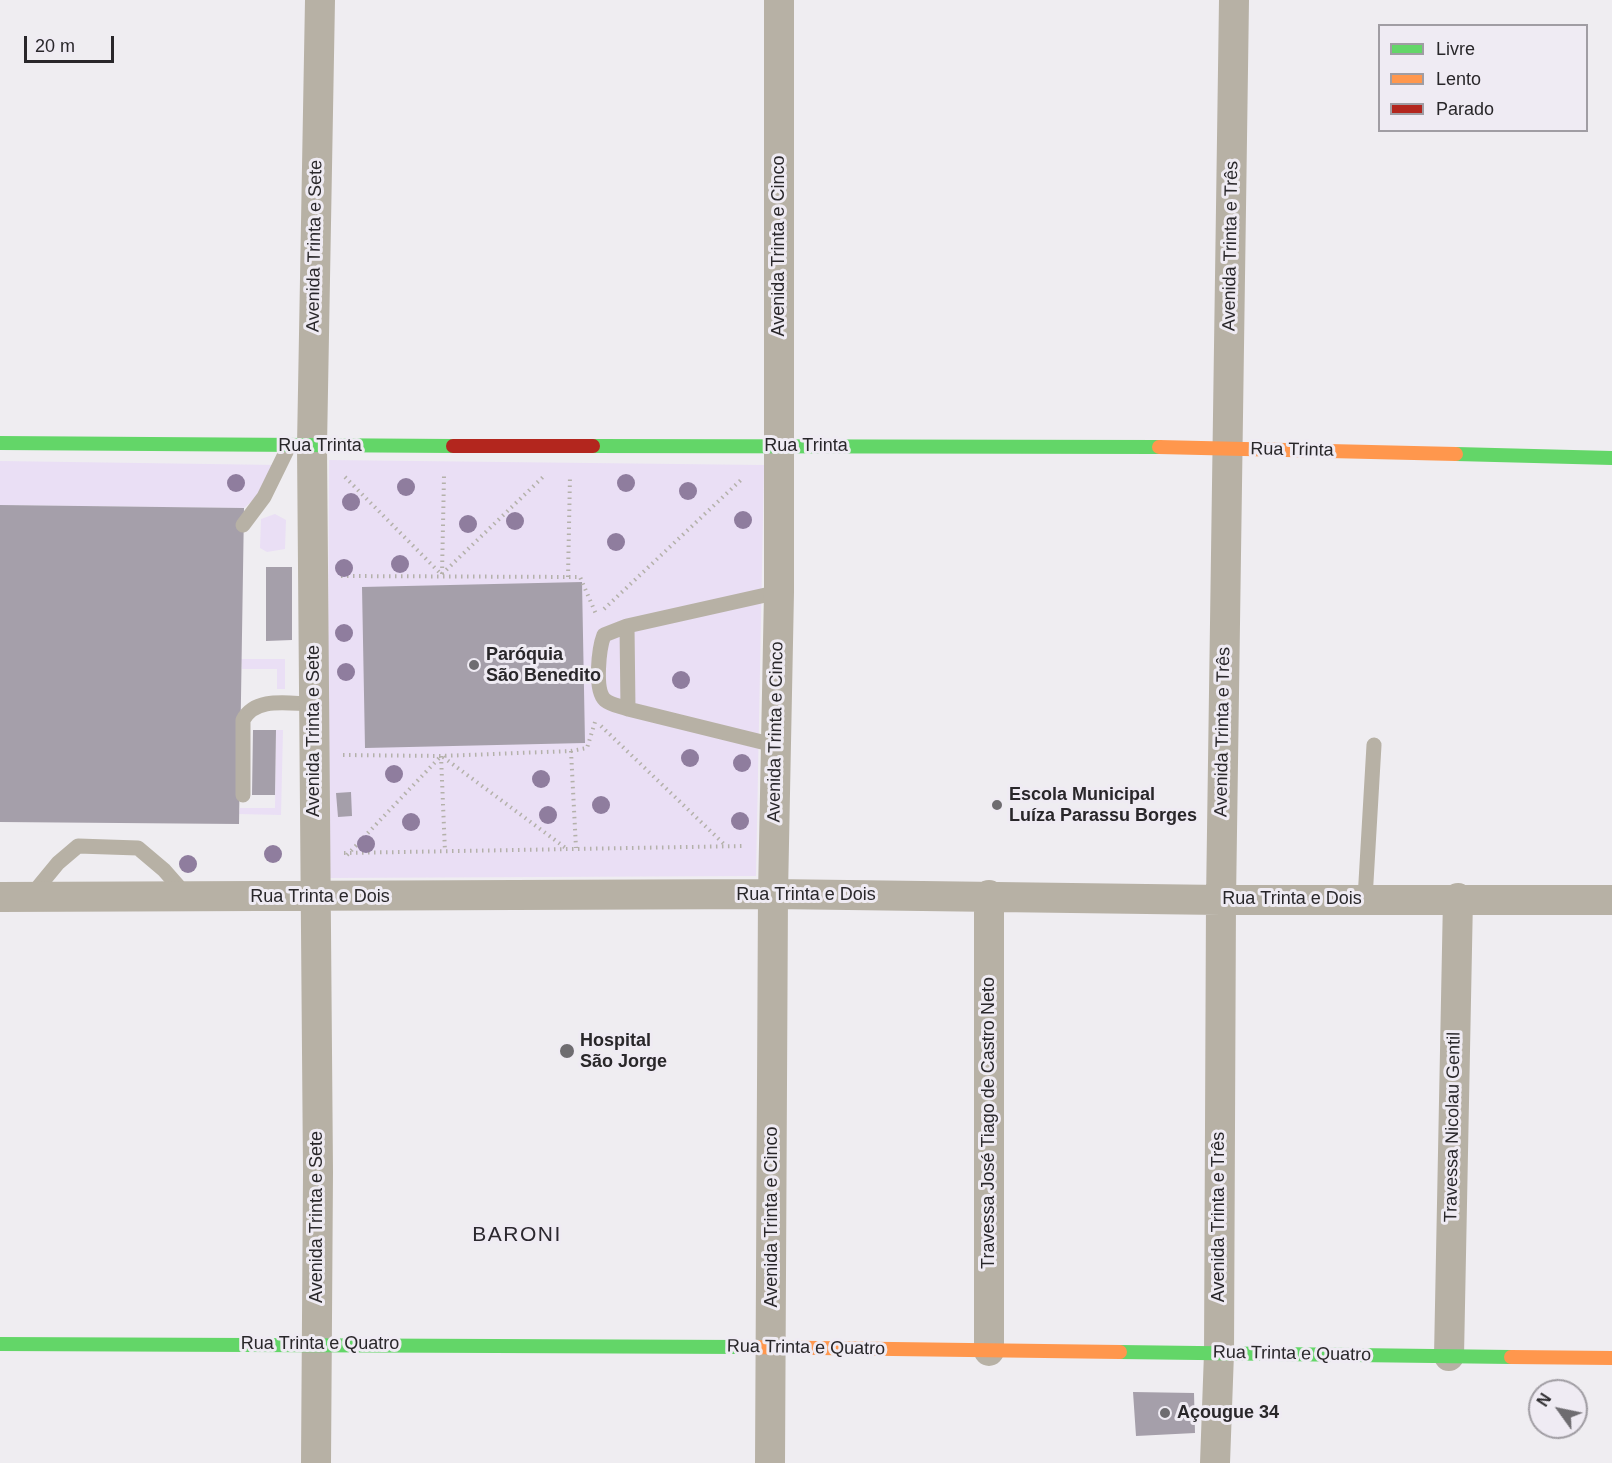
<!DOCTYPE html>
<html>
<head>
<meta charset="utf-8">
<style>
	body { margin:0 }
	#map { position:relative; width:1612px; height:1463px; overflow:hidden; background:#efedf1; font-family:Arial,sans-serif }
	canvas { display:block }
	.legend { position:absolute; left:1378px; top:24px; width:210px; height:108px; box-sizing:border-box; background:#efebf3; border:2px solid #a09da3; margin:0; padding:8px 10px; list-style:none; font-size:18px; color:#29272a }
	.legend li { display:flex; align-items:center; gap:12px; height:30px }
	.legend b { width:30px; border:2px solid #a09da3 }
	.north { position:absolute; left:1528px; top:1379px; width:60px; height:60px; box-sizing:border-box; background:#efebf3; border:2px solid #a09da3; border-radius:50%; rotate:303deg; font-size:16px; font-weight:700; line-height:24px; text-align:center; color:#29272a }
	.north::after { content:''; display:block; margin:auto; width:21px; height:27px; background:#6e6c70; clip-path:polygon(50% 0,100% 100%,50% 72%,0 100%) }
	.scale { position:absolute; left:24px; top:36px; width:90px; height:27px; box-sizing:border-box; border:3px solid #29272a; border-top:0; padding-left:8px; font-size:18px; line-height:21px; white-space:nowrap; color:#29272a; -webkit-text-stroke:4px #efebf3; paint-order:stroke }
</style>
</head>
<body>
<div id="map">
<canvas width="1612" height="1463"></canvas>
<ul class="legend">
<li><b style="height:8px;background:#63d668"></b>Livre</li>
<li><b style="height:8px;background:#ff974d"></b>Lento</li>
<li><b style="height:8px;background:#b3261e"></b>Parado</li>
</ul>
<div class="north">N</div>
<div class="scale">20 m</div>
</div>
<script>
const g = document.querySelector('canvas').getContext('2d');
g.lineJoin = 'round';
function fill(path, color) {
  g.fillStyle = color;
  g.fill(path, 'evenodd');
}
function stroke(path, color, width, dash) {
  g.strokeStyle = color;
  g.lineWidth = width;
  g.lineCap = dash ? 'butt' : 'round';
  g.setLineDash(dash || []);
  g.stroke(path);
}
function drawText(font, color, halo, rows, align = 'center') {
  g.font = font + ' Arial,sans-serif';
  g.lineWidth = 6;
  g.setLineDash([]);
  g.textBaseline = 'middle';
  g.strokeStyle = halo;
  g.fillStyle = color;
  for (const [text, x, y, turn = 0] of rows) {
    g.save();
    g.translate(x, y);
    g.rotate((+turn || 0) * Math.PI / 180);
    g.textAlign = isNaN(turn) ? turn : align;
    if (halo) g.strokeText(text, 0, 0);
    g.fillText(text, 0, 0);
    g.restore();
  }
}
fill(new Path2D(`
	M 329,460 L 764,465 L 756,876 L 327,878 Z
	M 0,461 L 278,465 L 258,496 L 244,508 L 0,505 Z
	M 275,514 L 286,520 L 285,549 L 267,552 L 260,548 L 261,519 Z
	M 241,659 L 285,659 L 285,689 L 277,689 L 277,669 L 242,669 Z
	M 276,730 L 283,730 L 281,815 L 239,814 L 240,808 L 275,808 Z`), '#eadff5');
fill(new Path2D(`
	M 0,505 L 244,508 L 239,824 L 0,822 Z
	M 266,567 L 292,567 L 292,640 L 266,641 Z
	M 582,582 L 585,743 L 365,748 L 362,587 Z
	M 253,730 L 276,730 L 275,795 L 252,795 Z
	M 351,792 L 352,816 L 338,817 L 336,793 Z
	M 1133,1392 L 1194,1393 L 1195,1433 L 1136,1436 Z`), '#a59faa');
stroke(new Path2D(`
	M 345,477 L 441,574
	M 442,574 L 543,477
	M 442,574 L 444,476
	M 341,576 L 580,577 L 596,614
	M 568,577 L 570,476
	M 604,609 L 743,478
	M 601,726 L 725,845
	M 571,751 L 576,848
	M 343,755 L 441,756 L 571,751 L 587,748 L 596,719
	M 441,756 L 445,852
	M 443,757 L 567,849
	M 344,853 L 744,846
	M 347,855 L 441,756`), '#b4b1aa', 4, [1.5, 4.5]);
stroke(new Path2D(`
	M 243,525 L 264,497 L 289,446
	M 627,626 L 604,635 C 599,648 594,690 605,700 C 611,705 620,706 628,709
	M 774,745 L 628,709 L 627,626 L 779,592
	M 243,795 L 243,720 C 256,696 289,704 313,704
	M 30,897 L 58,863 L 78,846 L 138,848 L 164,870 L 186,895
	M 1365,899 L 1374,745`), '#b7b1a5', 15);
stroke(new Path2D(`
	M 989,895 L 989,1351
	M 0,897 L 773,894 L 1221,900 L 1612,900
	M 1449,1356 L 1458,898
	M 316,1463 L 318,1172 L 312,446 L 320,0
	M 770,1463 L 773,894 L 779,592 L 779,0
	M 1215,1463 L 1219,1353 L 1221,900 L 1234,0`), '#b7b1a5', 30);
stroke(new Path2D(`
	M 0,443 L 453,446
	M 593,446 L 1159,447
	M 1456,454 L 1612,458
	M 0,1344 L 742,1347
	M 1120,1352 L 1511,1357`), '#63d668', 14);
stroke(new Path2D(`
	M 1159,447 L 1456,454
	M 742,1347 L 1120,1352
	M 1511,1357 L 1612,1358`), '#ff974d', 14);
stroke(new Path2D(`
	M 453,446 L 593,446`), '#b3261e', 14);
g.fillStyle = '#8f7d9e';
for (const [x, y] of [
	[236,483],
	[626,483],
	[406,487],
	[688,491],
	[351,502],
	[743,520],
	[515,521],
	[468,524],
	[616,542],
	[400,564],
	[344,568],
	[344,633],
	[346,672],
	[681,680],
	[690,758],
	[742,763],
	[394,774],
	[541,779],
	[601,805],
	[548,815],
	[740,821],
	[411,822],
	[366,844],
	[273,854],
	[188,864]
]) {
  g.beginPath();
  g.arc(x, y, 9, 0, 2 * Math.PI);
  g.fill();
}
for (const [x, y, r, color] of [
	[474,665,6,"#6e6c70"],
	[997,805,6,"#6e6c70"],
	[567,1051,8,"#6e6c70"],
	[1165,1413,6,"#6e6c70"]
]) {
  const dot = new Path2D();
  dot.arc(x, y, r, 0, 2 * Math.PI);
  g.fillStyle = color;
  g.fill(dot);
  stroke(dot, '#efebf3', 2);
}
drawText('18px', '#29272a', '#efebf3', [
	["Avenida Trinta e Sete",315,246,-89],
	["Avenida Trinta e Cinco",779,246,-90],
	["Avenida Trinta e Três",1231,246,-89],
	["Rua Trinta",320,446],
	["Rua Trinta",806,446],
	["Rua Trinta",1292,450,1],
	["Avenida Trinta e Sete",314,731,-90],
	["Avenida Trinta e Cinco",776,732,-89],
	["Avenida Trinta e Três",1223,732,-89],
	["Rua Trinta e Dois",806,895],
	["Rua Trinta e Dois",320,897],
	["Rua Trinta e Dois",1292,899],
	["Travessa José Tiago de Castro Neto",989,1123,-90],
	["Travessa Nicolau Gentil",1453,1127,-89],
	["Avenida Trinta e Sete",317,1217,-90],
	["Avenida Trinta e Cinco",772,1217,-90],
	["Avenida Trinta e Três",1219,1217,-90],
	["Rua Trinta e Quatro",320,1344],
	["Rua Trinta e Quatro",806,1348,1],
	["Rua Trinta e Quatro",1292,1354,1]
]);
drawText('bold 18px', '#29272a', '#efebf3', [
	["Paróquia",486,655],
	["São Benedito",486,676],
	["Escola Municipal",1009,795],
	["Luíza Parassu Borges",1009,816],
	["Hospital",580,1041],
	["São Jorge",580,1062],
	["Açougue 34",1177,1413]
], 'left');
g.letterSpacing = '1.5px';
drawText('21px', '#2b282e', '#efebf3', [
	["BARONI",517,1235]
]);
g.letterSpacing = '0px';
</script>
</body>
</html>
